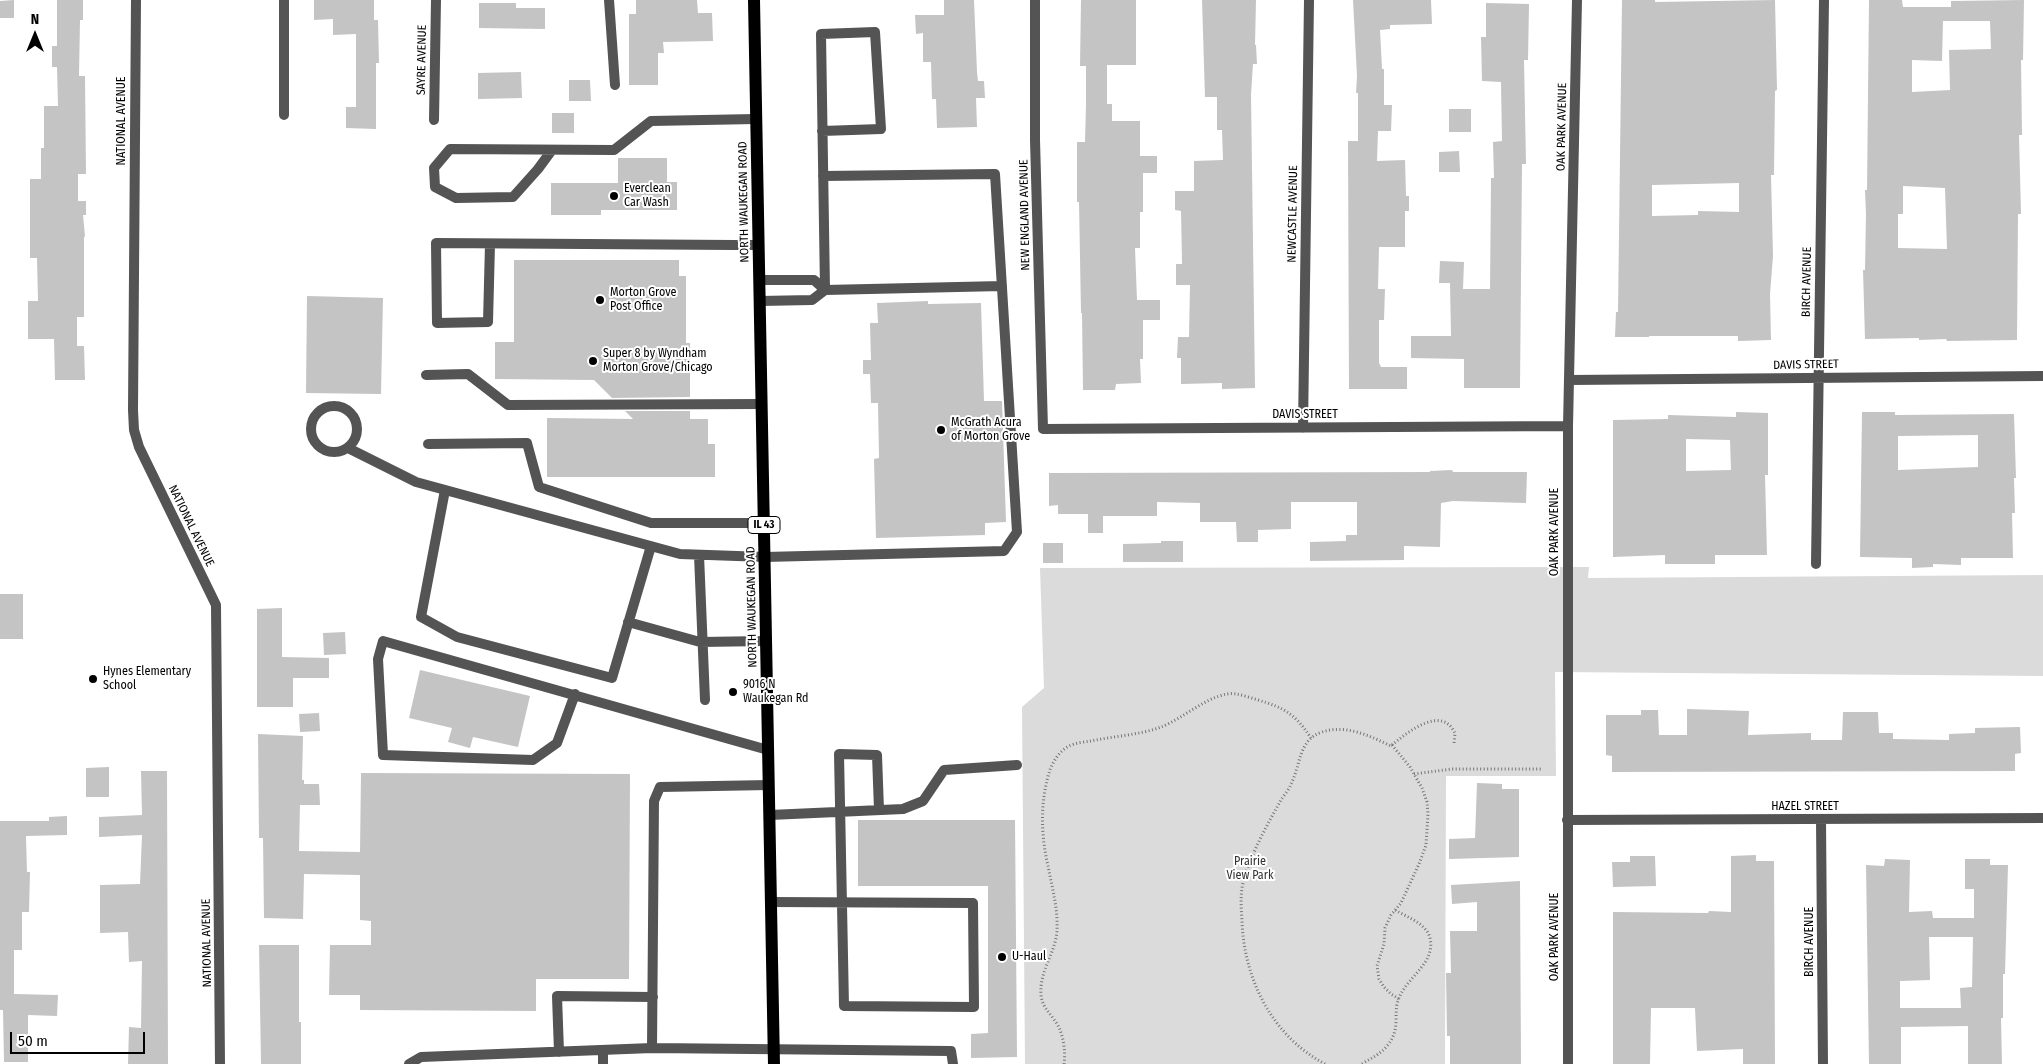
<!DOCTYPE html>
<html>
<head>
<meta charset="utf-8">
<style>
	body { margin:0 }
	#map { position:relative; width:2043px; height:1064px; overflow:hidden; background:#fff; font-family:"Fira Sans Condensed",sans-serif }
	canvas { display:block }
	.north { position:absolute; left:10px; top:10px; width:50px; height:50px; -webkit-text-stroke:4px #fff; paint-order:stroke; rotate:0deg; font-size:14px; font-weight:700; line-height:20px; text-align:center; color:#000 }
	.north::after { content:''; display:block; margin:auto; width:18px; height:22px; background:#000; clip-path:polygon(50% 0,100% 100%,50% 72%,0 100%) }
	.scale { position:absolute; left:10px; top:1032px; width:135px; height:22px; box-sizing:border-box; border:2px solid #000; border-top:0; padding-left:6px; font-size:15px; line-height:18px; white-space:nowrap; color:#000; -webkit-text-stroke:4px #fff; paint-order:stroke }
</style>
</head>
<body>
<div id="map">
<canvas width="2043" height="1064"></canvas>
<div class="north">N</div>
<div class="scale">50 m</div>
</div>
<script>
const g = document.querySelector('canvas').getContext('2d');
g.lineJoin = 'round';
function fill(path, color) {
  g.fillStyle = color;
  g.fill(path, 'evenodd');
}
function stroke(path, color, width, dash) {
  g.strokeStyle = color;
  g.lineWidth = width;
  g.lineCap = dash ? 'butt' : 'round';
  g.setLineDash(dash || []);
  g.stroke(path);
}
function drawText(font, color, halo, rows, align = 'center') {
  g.font = font + ' "Fira Sans Condensed",sans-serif';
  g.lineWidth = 4;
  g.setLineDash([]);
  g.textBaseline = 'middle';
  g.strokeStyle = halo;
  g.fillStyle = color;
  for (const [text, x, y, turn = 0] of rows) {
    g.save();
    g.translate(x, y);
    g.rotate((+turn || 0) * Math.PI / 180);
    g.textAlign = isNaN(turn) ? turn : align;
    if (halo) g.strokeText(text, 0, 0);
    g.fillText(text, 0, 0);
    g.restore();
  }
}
fill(new Path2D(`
	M 1589,567 L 1588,578 L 2043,575 L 2043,676 L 1555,672 L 1556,776 L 1446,776 L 1445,1064 L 1025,1064 L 1022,707 L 1044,688 L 1040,568 Z`), '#dbdbdb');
fill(new Path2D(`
	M 14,0 L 14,18 L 0,18 L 0,1 Z
	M 57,0 L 83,0 L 83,20 L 80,20 L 79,76 L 85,76 L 86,174 L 78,174 L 78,201 L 86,201 L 86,215 L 83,215 L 85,236 L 84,237 L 84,317 L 77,317 L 77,346 L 84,346 L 85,380 L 55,380 L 54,339 L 28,339 L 28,301 L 38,301 L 37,258 L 30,258 L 30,179 L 41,179 L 41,148 L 44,148 L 44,106 L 58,106 L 57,67 L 52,67 L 52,46 L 57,46 Z
	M 314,0 L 374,0 L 374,20 L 378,20 L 379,63 L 376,63 L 376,129 L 346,128 L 346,107 L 356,107 L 356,34 L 333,35 L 333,19 L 314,20 Z
	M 636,0 L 697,0 L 698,13 L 712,13 L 713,41 L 663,42 L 664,53 L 658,53 L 658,85 L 629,85 L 629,14 L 636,14 Z
	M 944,0 L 974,0 L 977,72 L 978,81 L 984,81 L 985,98 L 976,98 L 977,127 L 937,128 L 936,99 L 932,99 L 931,62 L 923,62 L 923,33 L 916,34 L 915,15 L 944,15 Z
	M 1081,0 L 1136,0 L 1136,65 L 1107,65 L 1107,104 L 1112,104 L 1112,121 L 1140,121 L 1140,156 L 1157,156 L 1157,173 L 1143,173 L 1143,212 L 1140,212 L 1140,248 L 1135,248 L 1137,300 L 1160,300 L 1160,320 L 1143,320 L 1143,359 L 1140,359 L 1141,383 L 1116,384 L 1115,390 L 1083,390 L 1082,313 L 1081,313 L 1079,202 L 1077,202 L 1077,142 L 1085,142 L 1086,104 L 1086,66 L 1080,66 Z
	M 1202,0 L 1256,0 L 1255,45 L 1256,45 L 1257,64 L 1253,64 L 1251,95 L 1255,388 L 1222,389 L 1222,383 L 1181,384 L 1181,358 L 1177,358 L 1178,337 L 1189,337 L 1190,285 L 1176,285 L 1176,264 L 1182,264 L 1181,211 L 1175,210 L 1175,191 L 1194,191 L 1194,161 L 1223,160 L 1222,130 L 1217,130 L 1217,97 L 1205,97 Z
	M 1353,0 L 1431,0 L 1432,24 L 1390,25 L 1390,29 L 1380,30 L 1382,69 L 1384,69 L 1384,105 L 1392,105 L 1391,131 L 1378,131 L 1377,161 L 1405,160 L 1406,196 L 1409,196 L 1409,211 L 1405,211 L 1405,247 L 1379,247 L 1378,289 L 1385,289 L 1384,320 L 1379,320 L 1379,363 L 1381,367 L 1407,367 L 1407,389 L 1349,389 L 1348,141 L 1358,141 L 1358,93 L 1356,93 L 1357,76 Z
	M 1622,0 L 1655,0 L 1655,2 L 1775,0 L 1777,90 L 1775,91 L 1774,175 L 1771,175 L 1773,256 L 1770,294 L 1771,340 L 1738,341 L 1738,336 L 1649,336 L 1649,337 L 1615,337 L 1616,312 L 1618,312 ZM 1739,183 L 1739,212 L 1698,211 L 1698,215 L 1652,216 L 1652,185 Z
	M 1869,0 L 1902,0 L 1903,7 L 1951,7 L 1951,1 L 2024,0 L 2023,60 L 2021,60 L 2022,135 L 2019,135 L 2021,214 L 2018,214 L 2017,340 L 1947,341 L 1946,339 L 1919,340 L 1919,338 L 1865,339 L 1863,270 L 1865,270 L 1866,214 L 1865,190 L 1867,190 ZM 1943,21 L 1990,21 L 1991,49 L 1949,50 L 1950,90 L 1912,92 L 1912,60 L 1942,61 ZM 1903,186 L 1945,188 L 1947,249 L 1898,248 L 1898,214 L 1903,214 Z
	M 479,3 L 516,3 L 516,8 L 545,8 L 545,29 L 479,28 Z
	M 1486,3 L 1529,4 L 1528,60 L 1524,60 L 1526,164 L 1522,164 L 1520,388 L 1464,388 L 1464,359 L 1411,358 L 1411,336 L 1451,336 L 1450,283 L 1439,283 L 1440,261 L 1464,262 L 1463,289 L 1490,289 L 1491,178 L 1494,178 L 1493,142 L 1502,141 L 1501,82 L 1482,81 L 1481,37 L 1486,37 Z
	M 521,72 L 522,98 L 478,99 L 478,73 Z
	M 569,80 L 590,80 L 591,101 L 569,101 Z
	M 1449,109 L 1471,109 L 1471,132 L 1449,132 Z
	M 552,113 L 574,113 L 574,133 L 552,133 Z
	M 1459,151 L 1460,172 L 1439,172 L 1439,152 Z
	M 618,158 L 667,158 L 667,182 L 677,182 L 677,210 L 601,210 L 601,215 L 551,215 L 551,183 L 618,183 Z
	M 514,260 L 679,260 L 679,276 L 686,276 L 686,343 L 690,343 L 690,397 L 612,398 L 594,380 L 495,379 L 495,342 L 514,342 Z
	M 307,296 L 383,298 L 381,394 L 306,393 Z
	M 928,301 L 928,304 L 981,303 L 984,401 L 1002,401 L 1006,522 L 985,523 L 985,535 L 876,538 L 874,459 L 879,458 L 878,403 L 871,403 L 870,374 L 863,374 L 863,360 L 871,360 L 870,323 L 878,323 L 877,303 Z
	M 625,411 L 690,411 L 690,419 L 708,419 L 708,444 L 715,444 L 715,477 L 547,477 L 547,418 L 633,419 Z
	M 1736,412 L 1768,413 L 1768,475 L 1765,475 L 1767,555 L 1715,555 L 1715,564 L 1665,564 L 1665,555 L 1613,557 L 1613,420 L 1668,419 L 1668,415 L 1736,417 ZM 1686,439 L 1730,440 L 1731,470 L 1686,471 Z
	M 1862,412 L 1895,412 L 1895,415 L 2014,414 L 2016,478 L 2014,478 L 2015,513 L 2012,513 L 2013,558 L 1961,558 L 1961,565 L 1933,564 L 1933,567 L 1912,568 L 1912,558 L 1860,557 ZM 1978,435 L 1978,467 L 1898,470 L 1898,436 Z
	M 1452,470 L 1453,472 L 1527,472 L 1526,503 L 1453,501 L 1441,503 L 1440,547 L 1404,546 L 1404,560 L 1310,561 L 1310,542 L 1346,541 L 1346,535 L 1357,535 L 1357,502 L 1291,502 L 1291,529 L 1258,530 L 1258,542 L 1237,542 L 1236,522 L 1200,522 L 1200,503 L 1157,502 L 1157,516 L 1103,516 L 1103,533 L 1088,533 L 1088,514 L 1058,514 L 1058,505 L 1049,506 L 1049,473 L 1430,472 L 1430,471 Z
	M 1161,541 L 1183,541 L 1183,562 L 1123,562 L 1123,544 L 1161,543 Z
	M 1043,543 L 1063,543 L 1063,563 L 1043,563 Z
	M 0,594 L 23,594 L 23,639 L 0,639 Z
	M 282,608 L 282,657 L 329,658 L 329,678 L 293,678 L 293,707 L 257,707 L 257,609 Z
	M 345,632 L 346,654 L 324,655 L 323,633 Z
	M 420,670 L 530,696 L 518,747 L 473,737 L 470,748 L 448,742 L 452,728 L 409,718 Z
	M 1687,709 L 1749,711 L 1748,735 L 1811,733 L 1811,740 L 1842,740 L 1843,712 L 1878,712 L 1879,733 L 1893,733 L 1893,739 L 1949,740 L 1949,734 L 1975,733 L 1975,728 L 2020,727 L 2021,753 L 2015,754 L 2015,771 L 1612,772 L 1612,756 L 1606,755 L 1606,715 L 1641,715 L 1641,710 L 1658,710 L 1659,735 L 1687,735 Z
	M 319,713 L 320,731 L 300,732 L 299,714 Z
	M 258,734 L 303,736 L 302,780 L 304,780 L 304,784 L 319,784 L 320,805 L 300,805 L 299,851 L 360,852 L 361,773 L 630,774 L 629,979 L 536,979 L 536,1011 L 360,1010 L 360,995 L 329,995 L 330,945 L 371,945 L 371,921 L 360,920 L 360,875 L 304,874 L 303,919 L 264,918 L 263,838 L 259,838 Z
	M 109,767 L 109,797 L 86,797 L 86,768 Z
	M 141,771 L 167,771 L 168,1064 L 128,1064 L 129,1027 L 141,1028 L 142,961 L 129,962 L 128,932 L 100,933 L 100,885 L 140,884 L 142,835 L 99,837 L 99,817 L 142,815 Z
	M 1477,783 L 1502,784 L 1502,789 L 1519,789 L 1519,857 L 1449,859 L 1449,839 L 1475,838 Z
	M 67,816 L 67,835 L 26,836 L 27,872 L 30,872 L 29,912 L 22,912 L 22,950 L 14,950 L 14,994 L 58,995 L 57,1016 L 28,1015 L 28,1062 L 4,1062 L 3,1010 L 0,1010 L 0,821 L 49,821 L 49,817 Z
	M 858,820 L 1015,820 L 1017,1057 L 971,1058 L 971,1034 L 988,1033 L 988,886 L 858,886 Z
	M 1756,855 L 1756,861 L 1774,861 L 1775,1064 L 1743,1064 L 1743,1049 L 1697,1051 L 1695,1008 L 1651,1008 L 1650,1064 L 1613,1064 L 1613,912 L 1708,913 L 1709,911 L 1731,912 L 1731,856 Z
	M 1630,856 L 1655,856 L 1656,886 L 1613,887 L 1612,862 L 1630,862 Z
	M 1885,859 L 1910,860 L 1909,912 L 1932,911 L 1933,918 L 1974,918 L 1974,889 L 1965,889 L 1965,859 L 1990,859 L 1990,865 L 2008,865 L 2005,974 L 2003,974 L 2003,1018 L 2001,1018 L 2002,1064 L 1968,1064 L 1968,1026 L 1901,1027 L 1901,1064 L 1869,1064 L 1866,865 L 1884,866 ZM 1929,937 L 1973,937 L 1972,987 L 1960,988 L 1961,1008 L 1900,1008 L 1900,981 L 1930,980 Z
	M 1520,881 L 1521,1064 L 1450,1064 L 1450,1036 L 1447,1036 L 1446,973 L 1451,973 L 1450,931 L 1477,931 L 1477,902 L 1452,904 L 1451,885 Z
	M 259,945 L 299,945 L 299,1022 L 301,1022 L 301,1064 L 261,1064 Z`), '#c4c4c4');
stroke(new Path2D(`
	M 1392,745 C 1404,735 1432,712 1448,724 C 1451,726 1453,730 1455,733 L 1454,744
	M 1414,774 L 1452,769 L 1542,769
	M 1064,1064 C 1066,1051 1063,1031 1055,1021 C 1049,1012 1042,1006 1041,995 C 1039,971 1056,953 1057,930 C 1058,908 1052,887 1048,866 C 1041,836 1040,803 1049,773 C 1052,763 1059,751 1069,746 C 1075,743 1084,742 1091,741 C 1114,736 1140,735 1161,727 C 1183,719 1214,690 1236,694 C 1243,695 1251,698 1258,700 C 1285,708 1295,714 1311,738
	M 1325,1064 C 1272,1036 1244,979 1242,921 C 1241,907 1240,892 1244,879 C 1252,852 1267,825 1281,800 C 1284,795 1289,790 1291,784 C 1301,765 1298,740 1322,732 C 1346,724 1370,736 1391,746 L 1392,745 L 1410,767 L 1422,788 L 1427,802 L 1428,814 L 1426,845 L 1419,864 L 1401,903 L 1391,915 L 1385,928 L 1384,944 L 1377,966 L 1379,979 L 1384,987 L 1391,994 L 1399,999
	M 1362,1064 C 1371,1058 1381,1054 1387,1046 C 1402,1028 1392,1014 1399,998 C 1407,977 1436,963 1430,938 C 1427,924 1407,917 1395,910`), '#767676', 3, [1, 2.5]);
stroke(new Path2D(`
	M 284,0 L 284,115
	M 609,0 L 615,85
	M 822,131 L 881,129 L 875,32 L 821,34 C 822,120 824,205 825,290
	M 552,150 L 538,169 L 513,197 L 456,198 L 435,187 L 434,168 L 450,149 L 614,150 L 651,121 L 756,119
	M 490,244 L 488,322 L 437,323 L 436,243 L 735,245 L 759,245
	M 760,280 L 814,280 L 825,290
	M 760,301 L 812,300 L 825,290 L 1002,286
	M 426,375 L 468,374 L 508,405 L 762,404
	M311 429a23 23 0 1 1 46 0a23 23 0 1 1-46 0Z
	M 428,444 L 527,443 L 539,487 L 651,523 L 764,523
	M 348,448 L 416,482 L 680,554 L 765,557 L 1004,551 L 1017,532 L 995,174 L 823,176
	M 445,490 L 421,617 L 457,637 L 612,678 L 651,546
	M 699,555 L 705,700
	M 628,622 L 700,642 L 766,641
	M 575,694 L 557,743 L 533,760 L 383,755 L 378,659 L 383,641 L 768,750
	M 770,815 L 903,809 L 923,801 L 944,770 L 1017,765
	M 771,902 L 973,903 L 974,1007 L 844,1006 C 842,922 840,838 839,754 L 877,755 L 879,810
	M 652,1048 L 654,801 L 660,787 L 769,785
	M 603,1050 L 603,1064
	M 559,1052 L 557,996 L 653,997
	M 409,1064 L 421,1057 L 652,1048 L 951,1051 L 953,1064`), '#545454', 10);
stroke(new Path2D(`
	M 136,0 L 133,410 L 134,430 L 139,447 L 216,605 L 220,1064
	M 1035,0 L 1035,140 L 1043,429 L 1568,426
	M 434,120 L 436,0
	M 1569,380 L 2043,376
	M 1303,428 L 1309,0
	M 1816,564 L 1824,0
	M 1821,819 L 1823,1064
	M 1567,820 L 2043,818
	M 1568,1064 L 1568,426 L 1577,0`), '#545454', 10);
stroke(new Path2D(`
	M 754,0 L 774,1064`), '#000', 12);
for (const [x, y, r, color] of [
	[614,196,5,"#000"],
	[600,300,5,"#000"],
	[593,361,5,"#000"],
	[941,430,5,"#000"],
	[93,679,5,"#000"],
	[733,692,5,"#000"],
	[1002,957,5,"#000"]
]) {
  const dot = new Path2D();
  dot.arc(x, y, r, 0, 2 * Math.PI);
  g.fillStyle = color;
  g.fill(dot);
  stroke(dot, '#fff', 2);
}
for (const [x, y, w] of [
	[764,525,32]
]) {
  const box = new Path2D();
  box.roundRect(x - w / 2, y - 8.5, w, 17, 4);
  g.fillStyle = '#fff';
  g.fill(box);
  stroke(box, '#000', 1);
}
drawText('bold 11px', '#000', null, [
	["IL 43",764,525]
]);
drawText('12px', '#000', '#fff', [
	["SAYRE AVENUE",422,60,-89],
	["NATIONAL AVENUE",122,121,-90],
	["OAK PARK AVENUE",1562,127,-89],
	["NORTH WAUKEGAN ROAD",744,202,-91],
	["NEWCASTLE AVENUE",1293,214,-89],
	["NEW ENGLAND AVENUE",1025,215,-91],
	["BIRCH AVENUE",1807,282,-89],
	["DAVIS STREET",1806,365,-1],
	["DAVIS STREET",1305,415],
	["NATIONAL AVENUE",191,526,64],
	["OAK PARK AVENUE",1555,532,-90],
	["NORTH WAUKEGAN ROAD",752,607,-91],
	["HAZEL STREET",1805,807],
	["OAK PARK AVENUE",1555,937,-90],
	["BIRCH AVENUE",1810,942,-90],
	["NATIONAL AVENUE",207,943,-91]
]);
drawText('12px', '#000', '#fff', [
	["Everclean",624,189],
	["Car Wash",624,203],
	["Morton Grove",610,293],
	["Post Office",610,307],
	["Super 8 by Wyndham",603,354],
	["Morton Grove/Chicago",603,368],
	["McGrath Acura",951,423],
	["of Morton Grove",951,437],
	["Hynes Elementary",103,672],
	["School",103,686],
	["9016 N",743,685],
	["Waukegan Rd",743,699],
	["U-Haul",1012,957]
], 'left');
drawText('12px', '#323232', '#fff', [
	["Prairie",1250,862],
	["View Park",1250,876]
]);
</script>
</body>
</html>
